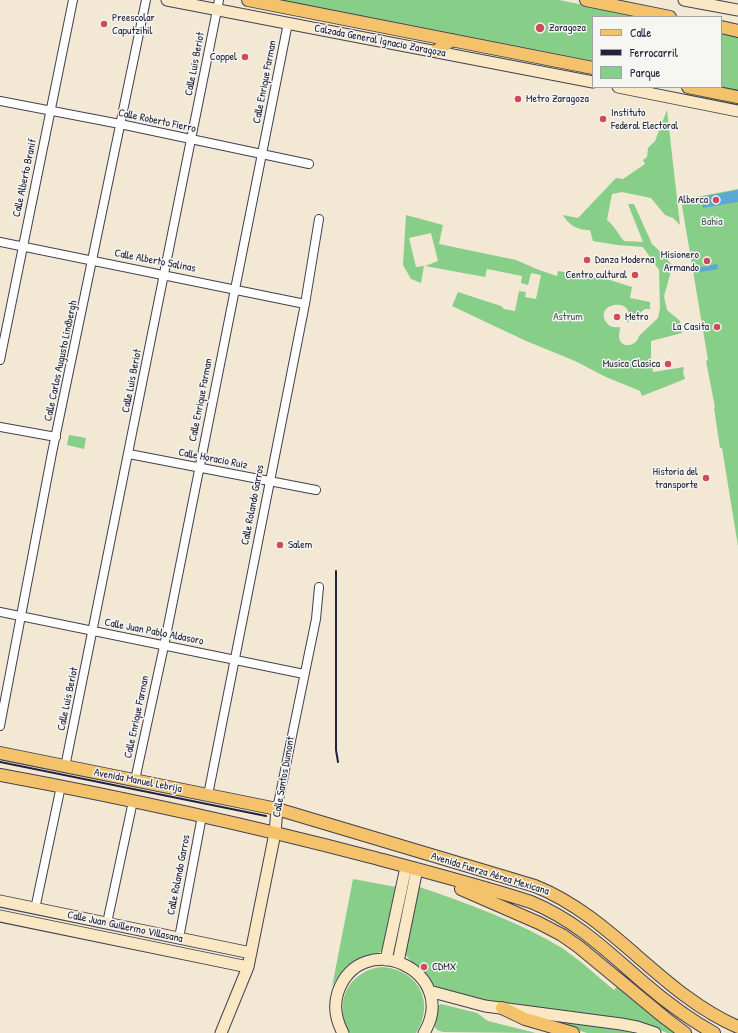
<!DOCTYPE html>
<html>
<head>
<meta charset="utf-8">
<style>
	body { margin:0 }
	#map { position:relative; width:738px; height:1033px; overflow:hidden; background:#f2e8d4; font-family:"Patrick Hand",sans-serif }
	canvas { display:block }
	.legend { position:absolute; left:592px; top:16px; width:130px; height:72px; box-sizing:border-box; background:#f6f6f2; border:1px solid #a1a1a9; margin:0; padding:5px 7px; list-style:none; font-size:12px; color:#22223b }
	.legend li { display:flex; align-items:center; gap:8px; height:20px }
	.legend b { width:20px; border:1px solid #a1a1a9 }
</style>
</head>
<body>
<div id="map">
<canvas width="738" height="1033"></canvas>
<ul class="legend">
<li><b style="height:5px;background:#f3c26a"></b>Calle</li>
<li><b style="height:5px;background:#22223b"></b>Ferrocarril</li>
<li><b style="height:11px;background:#87ce89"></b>Parque</li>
</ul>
</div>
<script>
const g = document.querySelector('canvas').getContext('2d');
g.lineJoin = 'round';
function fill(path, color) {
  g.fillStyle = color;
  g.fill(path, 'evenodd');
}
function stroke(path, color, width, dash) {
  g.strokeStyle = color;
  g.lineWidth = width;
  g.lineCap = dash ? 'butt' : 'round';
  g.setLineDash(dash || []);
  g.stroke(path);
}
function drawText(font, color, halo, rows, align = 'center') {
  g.font = font + ' "Patrick Hand",sans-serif';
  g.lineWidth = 3;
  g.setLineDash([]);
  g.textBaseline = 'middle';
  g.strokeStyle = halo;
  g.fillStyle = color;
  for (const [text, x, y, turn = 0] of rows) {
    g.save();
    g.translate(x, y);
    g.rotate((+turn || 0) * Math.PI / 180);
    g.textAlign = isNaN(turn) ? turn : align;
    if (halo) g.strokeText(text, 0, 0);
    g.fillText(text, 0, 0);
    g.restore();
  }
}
fill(new Path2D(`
	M 282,0 L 559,0 L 642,17 L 593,17 L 593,63 L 448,36 Z
	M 721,33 L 738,37 L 738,91 L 719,87 L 721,87 Z
	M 689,93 L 738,101 L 738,108 L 680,97 Z
	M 667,110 L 680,225 L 673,218 L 665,215 L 651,198 L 622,192 L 612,194 L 607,220 C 614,225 618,234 624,241 L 643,242 L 628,204 L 634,204 L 652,244 L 665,256 L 671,264 L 670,275 L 664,296 L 667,310 L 680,321 L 682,333 L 651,341 L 651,357 L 653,372 L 684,367 L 683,372 L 685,379 L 642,396 L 640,391 L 606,377 L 575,361 L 524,340 L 452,306 L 458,292 L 501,306 L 504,309 L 515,311 L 519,291 L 526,292 L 525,297 L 536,299 L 541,275 L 531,273 L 528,285 L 521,283 L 522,276 L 487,269 L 485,277 L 425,266 L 438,261 L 431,233 L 409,238 L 416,267 L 424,266 L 421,283 L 411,279 L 403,265 L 406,215 L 443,225 L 439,244 L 516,260 L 539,270 L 557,276 L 558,271 L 610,280 L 632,287 L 630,298 L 650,302 L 650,309 L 645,309 L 626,323 C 640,297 593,301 606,322 C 609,327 615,328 620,327 C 620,330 619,334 619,337 C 621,350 637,346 639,336 L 658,318 L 660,308 L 659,270 L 643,247 L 617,245 L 593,241 L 590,230 C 579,231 568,225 563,215 L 578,218 L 616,178 L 623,179 L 645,164 L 643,160 L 647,157 L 648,148 L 655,141 Z
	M 738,189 L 738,546 L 722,448 L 720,448 L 714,408 L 715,407 L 706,361 L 708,360 L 681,200 Z
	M 69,435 L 86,438 L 84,449 L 67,445 Z
	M 353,879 L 396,887 L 385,945 L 382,951 C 375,955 367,955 360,958 C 348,963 337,976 332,987 Z
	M 417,886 C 466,903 517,921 562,948 C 580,960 597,976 614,990 L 624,979 L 678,1023 L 693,1033 L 667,1033 L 653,1027 L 503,1004 L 439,989 C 432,985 429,977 422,970 C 417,964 407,961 405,952 Z
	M 381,967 C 418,969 436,1002 416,1033 L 350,1033 C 337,1013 341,985 363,973 C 369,969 375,968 381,967 Z
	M 441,1004 L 477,1013 L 488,1021 L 536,1033 L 443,1032 L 437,1030 L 435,1027 L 437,1007 Z
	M 544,1018 L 630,1031 L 639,1033 L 587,1033 L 545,1020 Z`), '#87ce89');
fill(new Path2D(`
	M 738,190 L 738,202 L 703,208 L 701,197 Z
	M 717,264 L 718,269 L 694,273 L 693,269 Z`), '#5ba8d4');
const street = new Path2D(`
	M 0,101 L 120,124 L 309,164
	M 0,242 L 305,304
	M 0,360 L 73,0
	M 0,427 L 56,437
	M 129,454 L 316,490
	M 0,612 L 304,674
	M 0,726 L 52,453 L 146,0
	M 65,767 L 219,0
	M 135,780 L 164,646 L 288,23
	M 208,795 L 305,304 L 319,219
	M 277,809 L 316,619 L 319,587
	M 35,909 L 61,786
	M 107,923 L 133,801
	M 179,938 L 202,816`);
const secondary = new Path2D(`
	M 167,0 L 593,82
	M 684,0 L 738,10
	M 618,87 L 738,111
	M 0,901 L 251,953
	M 0,916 L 248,967
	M 386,960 L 406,867
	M 398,962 L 417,869
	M 429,991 L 485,1006 L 621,1024 L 637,1027 L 655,1033
	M 221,1033 L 248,967 L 275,833 L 277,809
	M 343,1033 C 336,1020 333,1007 338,992 C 361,926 461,971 424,1033`);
const primary = new Path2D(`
	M 248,0 L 593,68
	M 586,0 L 670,17
	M 721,27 L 738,31
	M 436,51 L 452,40
	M 688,87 L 738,97
	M 0,753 L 277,809 L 535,886 C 613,917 661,994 738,1027
	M 0,775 C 125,798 248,825 371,857 C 424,871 478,885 531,902 C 577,921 607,951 644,983 C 666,1002 689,1019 714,1033
	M 461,889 L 539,923 L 562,935 L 579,947 L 665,1018 L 685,1033
	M 502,1008 L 525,1019 L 573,1033`);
stroke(street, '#414052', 10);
stroke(secondary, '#414052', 13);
stroke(primary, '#414052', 14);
stroke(street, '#fff', 8);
stroke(secondary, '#fae7c3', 11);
stroke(primary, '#f3c26a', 12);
stroke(new Path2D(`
	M 336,571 L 336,750 L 338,762
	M 0,762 L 266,816`), '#22223b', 2);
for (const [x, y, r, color] of [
	[104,24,4,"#d1495b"],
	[540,28,5,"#d1495b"],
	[245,57,4,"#d1495b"],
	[518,99,4,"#d1495b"],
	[603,119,4,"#d1495b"],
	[716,200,4,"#d1495b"],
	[587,260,4,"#d1495b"],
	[707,261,4,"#d1495b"],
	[635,275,4,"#d1495b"],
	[617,317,4,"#d1495b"],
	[717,327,4,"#d1495b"],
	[668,364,4,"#d1495b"],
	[706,478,4,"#d1495b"],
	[280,545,4,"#d1495b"],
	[424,967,4,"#d1495b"]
]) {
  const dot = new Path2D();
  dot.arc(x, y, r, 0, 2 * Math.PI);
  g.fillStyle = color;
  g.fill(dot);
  stroke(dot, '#f6f6f2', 1.5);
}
drawText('11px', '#22223b', '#f6f6f2', [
	["Preescolar",112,18],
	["Caputzihil",112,31],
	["Zaragoza",549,28],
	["Coppel",237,57,"right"],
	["Metro Zaragoza",526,99],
	["Instituto",611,113],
	["Federal Electoral",611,126],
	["Alberca",708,200,"right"],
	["Misionero",699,255,"right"],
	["Armando",699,268,"right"],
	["Danza Moderna",595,260],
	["Centro cultural",627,275,"right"],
	["Metro",625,317],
	["La Casita",709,327,"right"],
	["Musica Clasica",660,364,"right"],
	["Historia del",698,472,"right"],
	["transporte",698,485,"right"],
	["Salem",288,545],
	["CDMX",432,967]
], 'left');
drawText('11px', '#22223b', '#f6f6f2', [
	["Calzada General Ignacio Zaragoza",380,41,11],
	["Calle Luis Beriot",195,64,-79],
	["Calle Enrique Farman",265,82,-79],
	["Calle Roberto Fierro",157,121,12],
	["Calle Alberto Branif",25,178,-78],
	["Calle Alberto Salinas",155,261,11],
	["Calle Carlos Augusto Lindbergh",61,361,-78],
	["Calle Luis Beriot",132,381,-79],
	["Calle Enrique Farman",201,400,-79],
	["Calle Horacio Ruiz",213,459,11],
	["Calle Rolando Garros",253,505,-79],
	["Calle Juan Pablo Aldasoro",154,632,11],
	["Calle Luis Beriot",68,699,-78],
	["Calle Enrique Farman",137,717,-78],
	["Calle Santos Dumont",284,777,-80],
	["Avenida Manuel Lebrija",138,781,11],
	["Avenida Fuerza Aérea Mexicana",490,874,17],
	["Calle Rolando Garros",179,875,-79],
	["Calle Juan Guillermo Villasana",125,927,12]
]);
drawText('11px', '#405652', '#f6f6f2', [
	["Bahia",712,222],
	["Astrum",568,317]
]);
</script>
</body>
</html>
